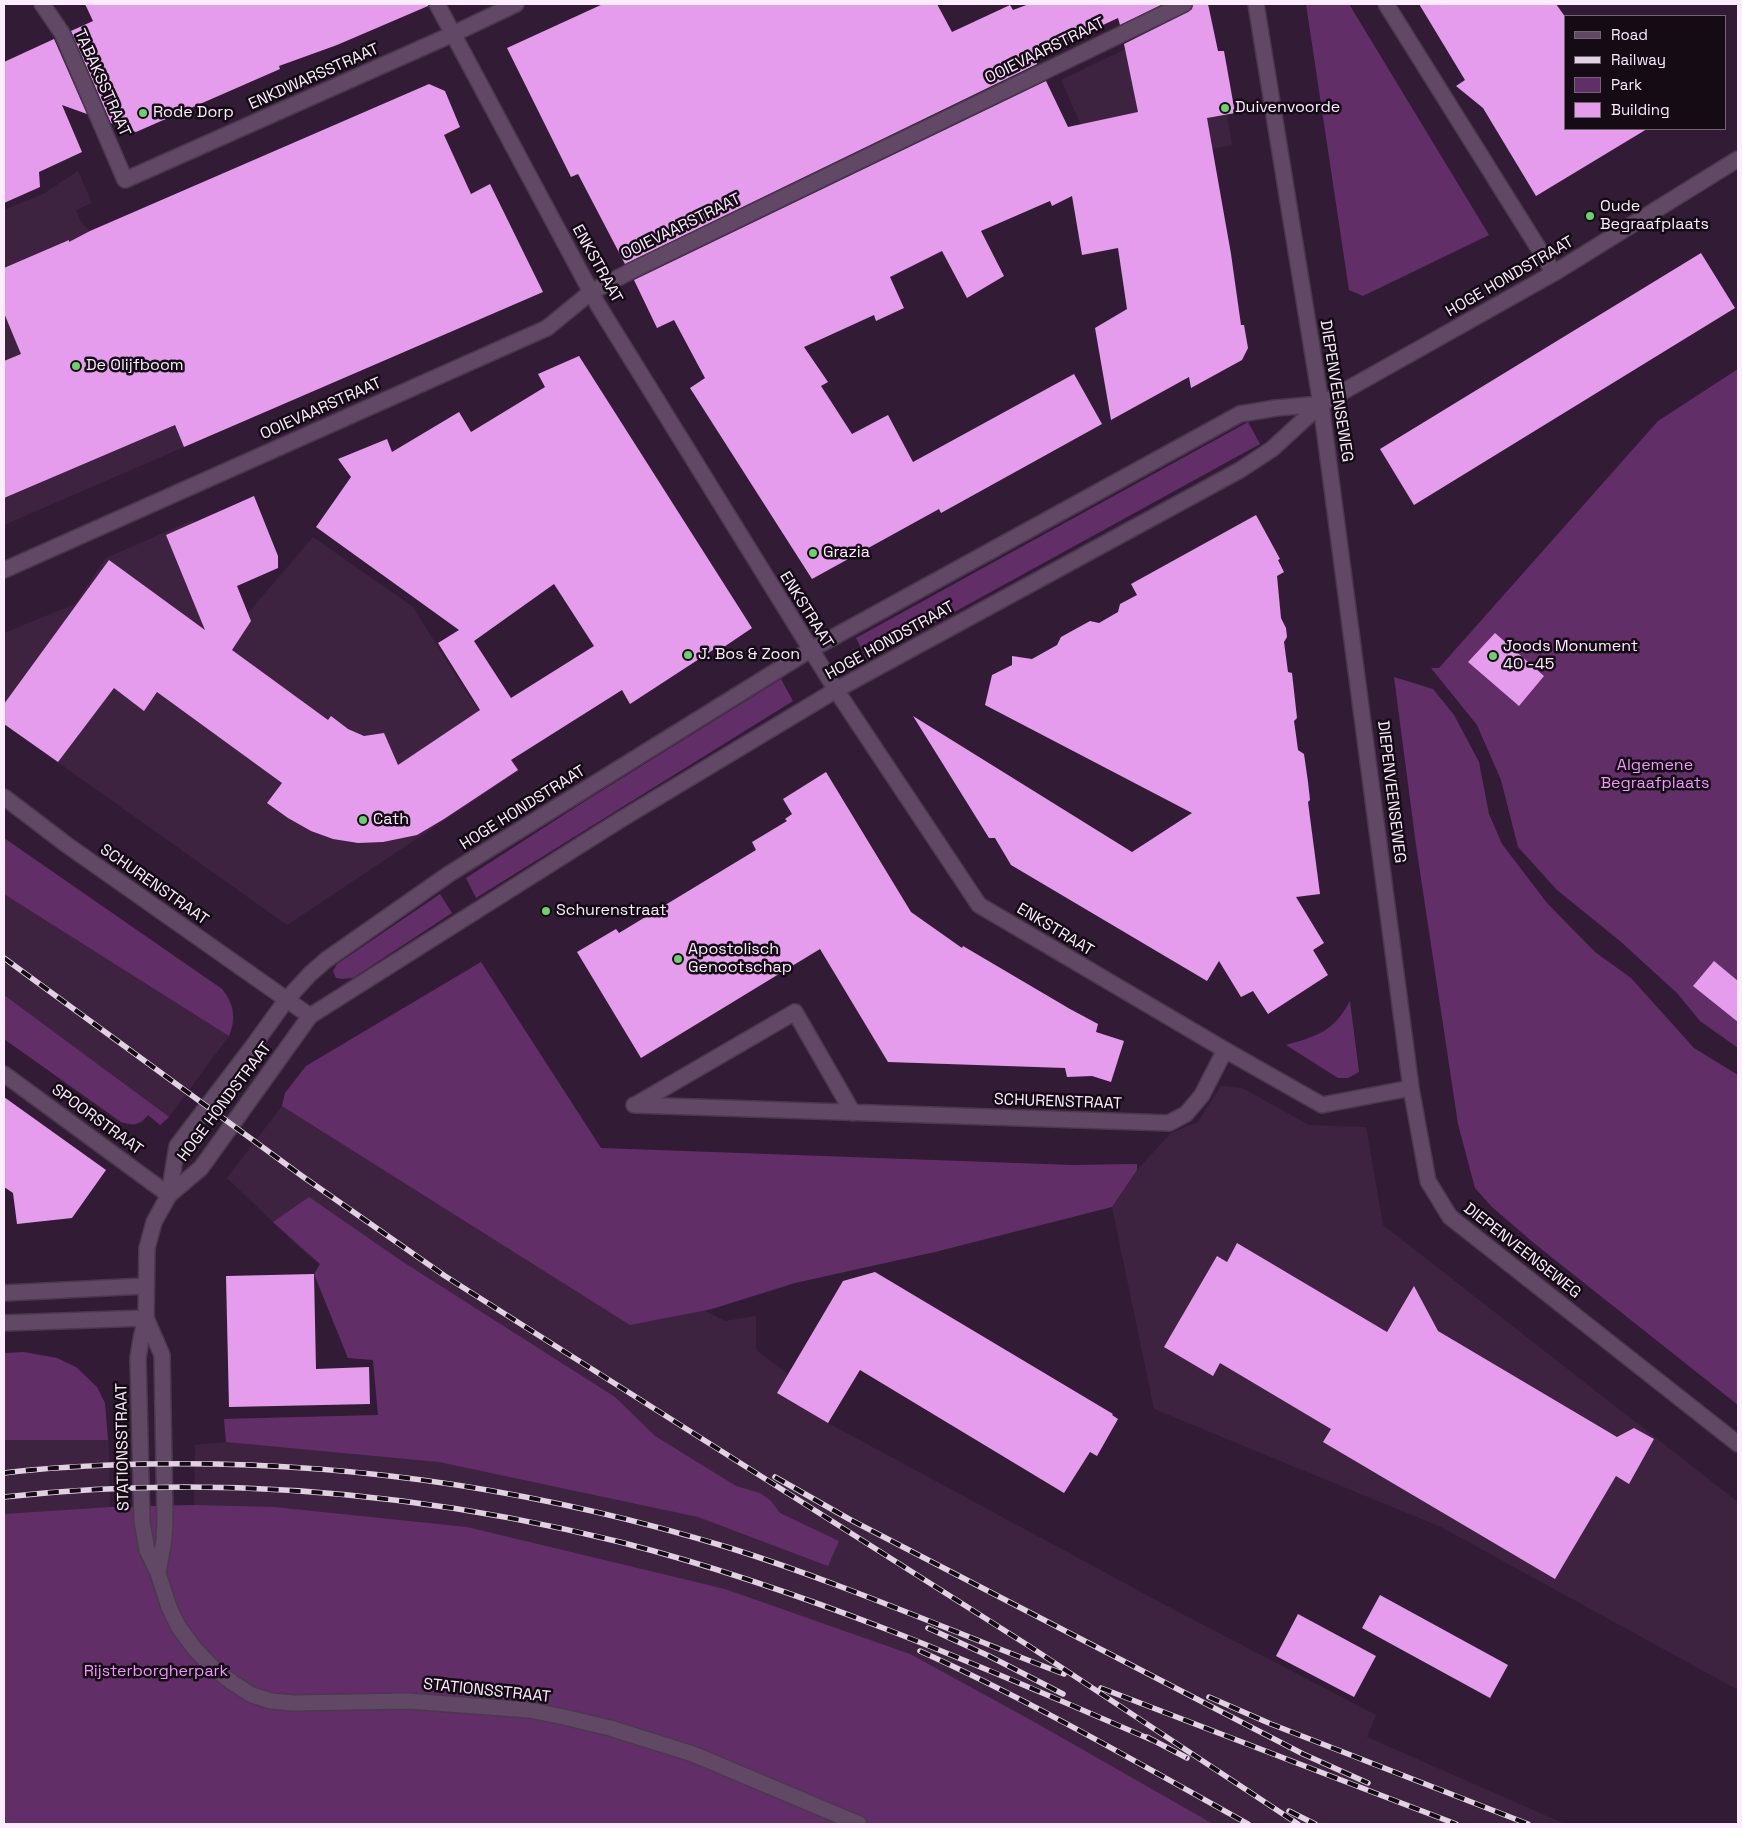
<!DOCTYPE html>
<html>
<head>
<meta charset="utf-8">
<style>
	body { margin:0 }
	#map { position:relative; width:1742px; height:1828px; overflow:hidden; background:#321c35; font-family:"Space Grotesk",sans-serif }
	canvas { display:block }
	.frame { position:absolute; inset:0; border:5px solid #fcedfe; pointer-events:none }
	.legend { position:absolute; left:1564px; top:15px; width:162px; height:115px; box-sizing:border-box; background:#140b15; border:1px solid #716572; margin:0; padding:6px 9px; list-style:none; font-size:15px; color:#fcedfe }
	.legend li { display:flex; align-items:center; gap:10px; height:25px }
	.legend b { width:25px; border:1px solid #716572 }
</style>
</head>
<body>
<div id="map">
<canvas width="1742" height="1828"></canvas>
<div class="frame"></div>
<ul class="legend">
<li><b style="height:6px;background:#614864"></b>Road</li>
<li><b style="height:6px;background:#e1d1e3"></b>Railway</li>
<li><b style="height:14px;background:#622e68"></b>Park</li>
<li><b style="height:14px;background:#e59ced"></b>Building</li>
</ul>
</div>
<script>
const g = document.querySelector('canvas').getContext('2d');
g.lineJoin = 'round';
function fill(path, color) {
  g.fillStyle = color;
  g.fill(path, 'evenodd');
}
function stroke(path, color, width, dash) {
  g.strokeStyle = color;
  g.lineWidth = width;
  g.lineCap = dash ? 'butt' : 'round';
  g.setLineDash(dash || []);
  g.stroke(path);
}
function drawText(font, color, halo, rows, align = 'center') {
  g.font = font + ' "Space Grotesk",sans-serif';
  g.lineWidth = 5;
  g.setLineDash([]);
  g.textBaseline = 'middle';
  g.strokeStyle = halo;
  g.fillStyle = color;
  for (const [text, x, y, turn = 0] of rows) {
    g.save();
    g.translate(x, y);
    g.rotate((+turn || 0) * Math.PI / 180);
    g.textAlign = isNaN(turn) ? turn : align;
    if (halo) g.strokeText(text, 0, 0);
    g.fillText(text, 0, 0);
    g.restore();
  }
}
fill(new Path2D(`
	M 1209,9 L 1232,145 L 1162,159 L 1107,183 L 1061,80 Z
	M 78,171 L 92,203 L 76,210 L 81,222 L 90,231 L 184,447 L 4,525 L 4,210 L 43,194 Z
	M 193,520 L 236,627 L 313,537 L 413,607 L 460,683 L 520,770 L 287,925 L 4,724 L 4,633 L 75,604 L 106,558 Z
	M 4,838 L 222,989 L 228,997 L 233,1009 L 234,1023 L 229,1036 L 169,1117 L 160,1125 L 148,1115 L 142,1123 L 133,1125 L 121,1122 L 4,1039 Z
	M 1221,1086 L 1242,1088 L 1309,1125 L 1366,1127 L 1383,1225 L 1738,1502 L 1738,1690 L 1441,1527 L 1154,1409 L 1112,1207 L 1137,1170 L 1171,1133 L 1198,1122 Z
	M 285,1093 L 670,1293 L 725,1321 L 756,1316 L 756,1350 L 788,1374 L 777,1393 L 828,1423 L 1169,1607 L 1376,1715 L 1367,1737 L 1565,1824 L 1090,1824 L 194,1505 L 195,1445 L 226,1442 L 224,1419 L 378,1415 L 373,1360 L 348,1358 L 314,1274 L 320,1264 L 300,1248 L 227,1178 L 282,1106 Z
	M 105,1403 L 109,1453 L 110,1507 L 81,1509 L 4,1540 L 4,1406 Z`), '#3e2341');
fill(new Path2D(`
	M 1306,4 L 1349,4 L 1489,235 L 1363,296 L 1349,290 Z
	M 1738,369 L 1738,1048 L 1700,1021 L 1677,993 L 1620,941 L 1557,890 L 1518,847 L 1501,780 L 1477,725 L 1431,668 L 1439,668 L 1658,421 Z
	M 1248,422 L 1260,444 L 867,660 L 856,638 Z
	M 1394,677 L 1433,689 L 1454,715 L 1479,762 L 1489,814 L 1502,844 L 1547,903 L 1595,952 L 1631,978 L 1694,1048 L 1738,1075 L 1738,1405 L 1535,1244 L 1492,1207 L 1475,1188 L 1458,1124 L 1416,845 Z
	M 781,679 L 793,701 L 476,898 L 466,878 L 582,803 Z
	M 4,838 L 222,989 C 234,1004 236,1018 229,1036 L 4,894 Z
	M 440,894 L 452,913 L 353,978 L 342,979 L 336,978 L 333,971 L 337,964 Z
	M 481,962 L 601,1148 L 1072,1165 L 1137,1164 L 1137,1170 L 1112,1207 L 935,1252 L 795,1283 L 712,1309 L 630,1325 L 282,1106 L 285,1093 L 306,1066 Z
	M 4,995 L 169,1117 L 160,1125 L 148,1115 C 139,1125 134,1126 121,1122 L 4,1039 Z
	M 1350,1001 L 1359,1072 L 1348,1078 L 1338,1078 L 1286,1045 C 1318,1036 1334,1031 1350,1001 Z
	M 309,1197 L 403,1262 L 615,1397 L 655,1436 L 736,1486 L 760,1493 L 771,1501 L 780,1513 L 839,1541 L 828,1566 L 698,1517 L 439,1462 L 226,1442 L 224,1419 L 378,1415 L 373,1360 L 348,1358 L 314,1274 L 320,1264 L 273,1222 Z
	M 24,1352 L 57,1358 L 76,1367 L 97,1387 L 105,1403 L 108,1440 L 4,1440 L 4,1353 Z
	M 194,1505 L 274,1507 L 467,1527 L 725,1589 L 910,1654 L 1029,1719 L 1213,1824 L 4,1824 L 4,1514 L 110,1507 Z`), '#622e68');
fill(new Path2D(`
	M 85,4 L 428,4 L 428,6 L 337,45 L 279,66 L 280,69 L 136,132 L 111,123 L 71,31 L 93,21 Z
	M 603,4 L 937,4 L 952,32 L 1010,5 L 1013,10 L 1029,4 L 1163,4 L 1120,25 L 1118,18 L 1077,37 L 1035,59 L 1037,64 L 625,264 L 578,174 L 571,177 L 507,48 Z
	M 1193,4 L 1208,4 L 1218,51 L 1224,51 L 1235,113 L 1207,118 L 1231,254 L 1241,325 L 1244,325 L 1248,348 L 1242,360 L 1191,388 L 1189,377 L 1111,420 L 1095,328 L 1127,309 L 1118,248 L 1082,255 L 1072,196 L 1052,206 L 1050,201 L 981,231 L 1004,276 L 967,298 L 942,251 L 890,277 L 904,308 L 876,321 L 874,315 L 804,347 L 828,382 L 821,386 L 852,434 L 888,415 L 913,462 L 1074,374 L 1102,424 L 941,513 L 939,509 L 812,579 L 690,388 L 705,378 L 674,320 L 657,328 L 634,280 L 1046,81 L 1068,127 L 1138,112 L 1124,44 L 1188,12 L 1192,9 Z
	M 1419,4 L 1556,4 L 1566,18 L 1566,129 L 1647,129 L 1536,196 L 1483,108 L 1456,86 L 1465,80 Z
	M 54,39 L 87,114 L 62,105 L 82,152 L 39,172 L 40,187 L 4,203 L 4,62 Z
	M 429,84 L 445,91 L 460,127 L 444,135 L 471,194 L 490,184 L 543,292 L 184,447 L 175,425 L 4,498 L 4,361 L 21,354 L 4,313 L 4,268 L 69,240 L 69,242 L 90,231 Z
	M 1701,253 L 1735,308 L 1414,505 L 1380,449 Z
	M 579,356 L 752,628 L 718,651 L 716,648 L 630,704 L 622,690 L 511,760 L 518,770 L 444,819 L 417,835 L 383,842 L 358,843 L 333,839 L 311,831 L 288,818 L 267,803 L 282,783 L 157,692 L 144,711 L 114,688 L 58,762 L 4,724 L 4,704 L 109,560 L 205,630 L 166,535 L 254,496 L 278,556 L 278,568 L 237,586 L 251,621 L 232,650 L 328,720 L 331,716 L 348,729 L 364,736 L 384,733 L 398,765 L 480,710 L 438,643 L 459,630 L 316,527 L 351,477 L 338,459 L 387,439 L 392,452 L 459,412 L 471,432 L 545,387 L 538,374 ZM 554,584 L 594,646 L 511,698 L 474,641 Z
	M 1256,515 L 1280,559 L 1278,560 L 1284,572 L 1277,576 L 1281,618 L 1286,628 L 1287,637 L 1284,642 L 1288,672 L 1292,673 L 1297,718 L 1294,721 L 1296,735 L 1298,750 L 1304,754 L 1308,782 L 1310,800 L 1308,802 L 1320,894 L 1296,897 L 1324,943 L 1313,950 L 1328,975 L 1268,1014 L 1253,991 L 1241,997 L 1219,961 L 1207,981 L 1011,865 L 995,838 L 989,838 L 913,716 L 1132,852 L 1192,813 L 985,705 L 992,675 L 1012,665 L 1012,656 L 1032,659 L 1057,645 L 1061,637 L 1090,621 L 1099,623 L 1118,612 L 1120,604 L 1137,595 L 1131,584 Z
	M 1495,633 L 1544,676 L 1519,706 L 1468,662 Z
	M 826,772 L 911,912 L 962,948 L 963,946 L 1070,1009 L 1098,1024 L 1096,1032 L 1124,1041 L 1111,1082 L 1092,1076 L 1067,1077 L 1065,1068 L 888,1062 L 820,949 L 641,1058 L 577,952 L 616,929 L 619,933 L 756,850 L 752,842 L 787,821 L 785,819 L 792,814 L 783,799 Z
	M 1714,961 L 1738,981 L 1738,1022 L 1693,986 Z
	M 4,1097 L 106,1170 L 72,1218 L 17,1224 L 13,1193 L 4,1187 Z
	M 1237,1243 L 1387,1332 L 1414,1286 L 1438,1331 L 1617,1437 L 1634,1428 L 1654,1439 L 1629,1484 L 1616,1476 L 1555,1579 L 1323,1442 L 1331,1429 L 1220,1363 L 1213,1376 L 1164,1347 L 1217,1256 L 1227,1262 Z
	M 875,1272 L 1113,1414 L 1112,1415 L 1118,1419 L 1097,1456 L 1090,1452 L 1064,1493 L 860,1370 L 828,1423 L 777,1393 L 843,1281 Z
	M 314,1274 L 316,1369 L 369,1367 L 370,1404 L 229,1407 L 226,1276 Z
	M 1380,1595 L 1508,1665 L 1490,1698 L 1362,1628 Z
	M 1298,1614 L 1376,1656 L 1354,1697 L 1276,1656 Z`), '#e59ced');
const street = new Path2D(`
	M 42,4 L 62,33 L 125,180 L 453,34 L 516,4
	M 437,4 L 598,305 L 836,690 L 979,905 L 1225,1050 L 1322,1105 L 1411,1088
	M 1386,4 L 1554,273
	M 1321,404 L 1411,1088 L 1428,1181 L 1450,1217 L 1738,1444
	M 4,570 L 547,328 L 591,292 L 633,270 L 1184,4
	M 4,797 L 67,845 L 310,1016
	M 4,1074 L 169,1195
	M 634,1105 L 1169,1123 L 1186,1114 L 1202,1095 L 1225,1050
	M 635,1105 L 795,1012 L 853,1113`);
const secondary = new Path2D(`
	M 1256,4 L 1321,404
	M 169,1195 L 201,1168 L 310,1016 L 620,820 L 836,690 L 1240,470 L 1272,449 L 1321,404 L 1554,273 L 1738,159
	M 4,1293 L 145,1286
	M 146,1318 L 162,1355 L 165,1520 L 164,1540 L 158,1573
	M 4,1323 L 146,1318
	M 859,1824 L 693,1754 L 610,1728 L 564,1717 L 529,1710 L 408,1701 L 294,1703 L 271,1701 L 252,1695 L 233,1683 L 212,1667 L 194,1648 L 178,1626 L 169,1607 L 158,1573 L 147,1550 L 142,1522 L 138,1358 L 141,1339 L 146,1318 L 147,1248 L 154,1222 L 169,1195 L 177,1146 L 253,1046 L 287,999 L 310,974 L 326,960 L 449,874 L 810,650 L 1240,414 L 1276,408 L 1321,404`);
stroke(street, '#4b384e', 18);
stroke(secondary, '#4b384e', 18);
stroke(street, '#614864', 15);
stroke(secondary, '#614864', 15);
const rail = new Path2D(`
	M 4,958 L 302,1176 L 445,1276 L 1029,1646 L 1298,1824
	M 4,1473 C 51,1467 99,1465 146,1464 C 344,1460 541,1490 730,1548 C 844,1584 953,1632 1064,1674
	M 775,1477 L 849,1519 L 1303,1754 L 1368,1783
	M 4,1497 C 210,1474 419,1492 620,1542 C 803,1589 979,1665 1152,1740
	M 928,1628 L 989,1656 L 1063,1694
	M 920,1651 C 1033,1702 1140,1764 1248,1824
	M 1101,1688 L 1456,1824
	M 1209,1697 L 1271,1724 L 1528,1824
	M 1147,1737 L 1187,1758
	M 1289,1811 L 1315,1824`);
stroke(rail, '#e1d1e3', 5.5);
stroke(rail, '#140b15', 4, [11]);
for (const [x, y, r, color] of [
	[1225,108,5,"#68d465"],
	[143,113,5,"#68d465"],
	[1590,216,5,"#68d465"],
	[76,366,5,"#68d465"],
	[813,553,5,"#68d465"],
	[688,655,5,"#68d465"],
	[1493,656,5,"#68d465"],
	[363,820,5,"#68d465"],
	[546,911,5,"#68d465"],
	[678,959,5,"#68d465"]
]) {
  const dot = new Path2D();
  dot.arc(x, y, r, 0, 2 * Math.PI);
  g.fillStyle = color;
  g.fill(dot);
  stroke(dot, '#140b15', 2);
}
drawText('16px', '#fcedfe', '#140b15', [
	["OOIEVAARSTRAAT",1045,51,-26],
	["ENKDWARSSTRAAT",314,77,-24],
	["TABAKSSTRAAT",102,83,66],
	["OOIEVAARSTRAAT",681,227,-26],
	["ENKSTRAAT",597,264,61],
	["HOGE HONDSTRAAT",1510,277,-30],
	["DIEPENVEENSEWEG",1336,391,81],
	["OOIEVAARSTRAAT",321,409,-24],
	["ENKSTRAAT",806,610,58],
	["HOGE HONDSTRAAT",890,641,-29],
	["DIEPENVEENSEWEG",1391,792,83],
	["HOGE HONDSTRAAT",523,808,-32],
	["SCHURENSTRAAT",154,885,35],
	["ENKSTRAAT",1055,930,31],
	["HOGE HONDSTRAAT",225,1102,-53],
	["SCHURENSTRAAT",1058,1102,2],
	["SPOORSTRAAT",97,1120,36],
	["DIEPENVEENSEWEG",1522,1251,38],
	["STATIONSSTRAAT",123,1447,-91],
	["STATIONSSTRAAT",487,1691,6]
]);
drawText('16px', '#fcedfe', '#140b15', [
	["Duivenvoorde",1235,108],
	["Rode Dorp",153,113],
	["Oude",1600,207],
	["Begraafplaats",1600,225],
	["De Olijfboom",86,366],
	["Grazia",823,553],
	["Joods Monument",1503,647],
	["40 -45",1503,665],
	["J. Bos & Zoon",698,655],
	["Cath",373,820],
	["Schurenstraat",556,911],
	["Apostolisch",688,950],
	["Genootschap",688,968]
], 'left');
drawText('16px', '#f198fc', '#140b15', [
	["Algemene",1655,766],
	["Begraafplaats",1655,784],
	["Rijsterborgherpark",156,1672]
]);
</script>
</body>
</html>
